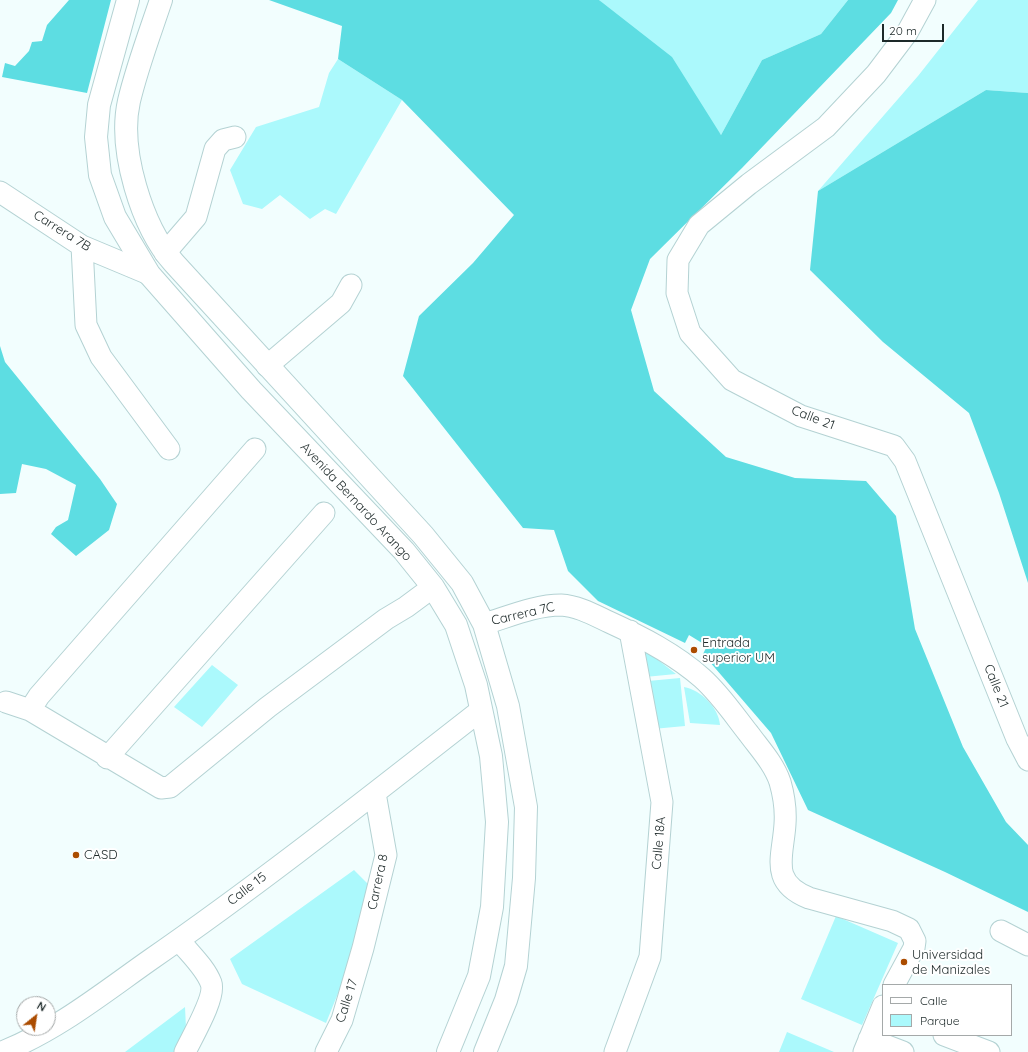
<!DOCTYPE html>
<html>
<head>
<meta charset="utf-8">
<style>
	body { margin:0 }
	#map { position:relative; width:1028px; height:1052px; overflow:hidden; background:#f2fefe; font-family:Quicksand,sans-serif }
	canvas { display:block }
	.legend { position:absolute; left:882px; top:984px; width:130px; height:52px; box-sizing:border-box; background:#fff; border:1px solid #a5a9a9; margin:0; padding:5px 7px; list-style:none; font-size:12px; color:#1d2929 }
	.legend li { display:flex; align-items:center; gap:8px; height:20px }
	.legend b { width:20px; border:1px solid #a5a9a9 }
	.north { position:absolute; left:16px; top:996px; width:40px; height:40px; box-sizing:border-box; background:#fff; border:1px solid #a5a9a9; border-radius:50%; rotate:30deg; font-size:11px; font-weight:700; line-height:16px; text-align:center; color:#1d2929 }
	.north::after { content:''; display:block; margin:auto; width:14px; height:18px; background:#ab4c00; clip-path:polygon(50% 0,100% 100%,50% 72%,0 100%) }
	.scale { position:absolute; left:882px; top:24px; width:62px; height:18px; box-sizing:border-box; border:2px solid #1d2929; border-top:0; padding-left:5px; font-size:12px; line-height:14px; white-space:nowrap; color:#1d2929; -webkit-text-stroke:3px #fff; paint-order:stroke }
</style>
</head>
<body>
<div id="map">
<canvas width="1028" height="1052"></canvas>
<ul class="legend">
<li><b style="height:5px;background:#fff"></b>Calle</li>
<li><b style="height:11px;background:#abf9fc"></b>Parque</li>
</ul>
<div class="north">N</div>
<div class="scale">20 m</div>
</div>
<script>
const g = document.querySelector('canvas').getContext('2d');
g.lineJoin = 'round';
function fill(path, color) {
  g.fillStyle = color;
  g.fill(path, 'evenodd');
}
function stroke(path, color, width, dash) {
  g.strokeStyle = color;
  g.lineWidth = width;
  g.lineCap = dash ? 'butt' : 'round';
  g.setLineDash(dash || []);
  g.stroke(path);
}
function drawText(font, color, halo, rows, align = 'center') {
  g.font = font + ' Quicksand,sans-serif';
  g.lineWidth = 4;
  g.setLineDash([]);
  g.textBaseline = 'middle';
  g.strokeStyle = halo;
  g.fillStyle = color;
  for (const [text, x, y, turn = 0] of rows) {
    g.save();
    g.translate(x, y);
    g.rotate((+turn || 0) * Math.PI / 180);
    g.textAlign = isNaN(turn) ? turn : align;
    if (halo) g.strokeText(text, 0, 0);
    g.fillText(text, 0, 0);
    g.restore();
  }
}
fill(new Path2D(`
	M 599,0 L 848,0 L 821,34 L 762,60 L 721,135 Z
	M 978,0 L 1028,0 L 1028,93 L 986,90 L 818,191 L 918,76 Z
	M 338,59 L 402,100 L 336,214 L 325,209 L 310,219 L 280,195 L 262,209 L 243,204 L 230,170 L 256,127 L 319,107 L 329,73 Z
	M 644,649 L 676,674 L 645,677 Z
	M 212,665 L 238,685 L 202,727 L 174,707 Z
	M 680,678 L 685,726 L 653,729 L 648,681 Z
	M 684,687 C 701,690 719,708 720,725 L 690,723 Z
	M 354,870 L 367,883 L 367,907 L 362,934 L 326,1023 L 242,984 L 230,959 Z
	M 836,916 L 898,943 L 862,1025 L 801,999 Z
	M 185,1007 L 186,1028 L 174,1052 L 125,1052 Z
	M 787,1032 L 834,1052 L 779,1052 Z`), '#abf9fc');
fill(new Path2D(`
	M 69,0 L 111,0 L 87,93 L 2,77 L 5,63 L 15,66 L 29,51 L 32,42 L 42,41 L 47,25 Z
	M 269,0 L 599,0 L 672,57 L 721,135 L 762,60 L 821,34 L 848,0 L 898,0 L 891,13 L 742,168 L 650,259 L 631,310 L 654,391 L 726,457 L 795,478 L 866,481 L 896,516 L 915,629 L 963,747 L 1006,822 L 1028,845 L 1028,912 L 945,872 L 808,810 L 771,733 L 703,654 L 707,646 L 689,635 L 685,643 L 598,601 L 568,571 L 554,530 L 523,528 L 403,376 L 419,316 L 473,263 L 514,215 L 402,100 L 338,59 L 342,26 Z
	M 986,90 L 1028,93 L 1028,583 L 999,493 L 969,413 L 883,342 L 810,270 L 818,191 Z
	M 0,346 L 5,362 L 100,479 L 117,504 L 109,530 L 76,556 L 51,534 L 56,527 L 68,520 L 76,485 L 46,469 L 22,464 L 16,493 L 0,494 Z`), '#5ddde2');
const minor = new Path2D(`
	M 925,0 L 907,33 L 876,74 L 826,127 L 749,184 L 699,225 L 678,260 L 677,293 L 690,333 L 732,380 L 801,416 L 894,446 L 905,461 L 1017,739 L 1028,760
	M 0,192 L 82,246 L 149,274
	M 82,246 L 86,325 L 101,357 L 169,449
	M 165,253 L 196,217 L 215,149 L 223,140 L 235,137
	M 267,366 L 341,303 L 351,285
	M 484,624 C 508,617 535,605 561,605 C 578,606 594,615 609,622 C 642,637 675,654 702,678 C 720,694 734,715 749,734 C 760,749 774,764 780,782 C 784,796 786,810 785,824 C 783,857 769,882 809,898 L 892,921 L 909,929 L 915,941 L 914,948 L 894,985
	M 6,702 L 30,710 L 161,788 L 170,787 L 268,707 L 386,619 L 406,607 L 433,587
	M 30,710 L 39,696 L 255,449
	M 107,758 L 324,513
	M 1001,931 L 1028,945
	M 179,940 C 189,953 205,967 211,983 C 216,997 192,1037 185,1052
	M 944,1035 L 989,1052
	M 869,1039 L 903,1052
	M 2,1052 C 56,1031 103,993 150,960 C 264,881 372,795 481,710
	M 326,1052 L 342,1020 L 363,948 L 386,855 L 375,793
	M 615,1052 L 650,957 L 662,802 L 630,631
	M 864,1052 L 883,1006`);
const major = new Path2D(`
	M 128,0 L 99,105 L 96,137 L 100,175 L 115,217 L 149,274 L 251,390 L 404,551 L 433,587 L 456,625 L 476,685 L 491,756 L 497,822 L 492,907 L 479,976 L 448,1052
	M 161,0 C 150,33 137,67 129,101 C 118,150 142,227 174,263 L 423,535 L 462,583 L 484,624 L 508,706 L 526,807 L 524,878 L 516,966 L 506,1000 L 485,1052`);
stroke(minor, '#b4d2d3', 23);
stroke(major, '#b4d2d3', 24);
stroke(minor, '#fff', 21);
stroke(major, '#fff', 22);
for (const [x, y, r, color] of [
	[694,650,4,"#ab4c00"],
	[76,855,4,"#ab4c00"],
	[904,962,4,"#ab4c00"]
]) {
  const dot = new Path2D();
  dot.arc(x, y, r, 0, 2 * Math.PI);
  g.fillStyle = color;
  g.fill(dot);
  stroke(dot, '#fff', 1.5);
}
drawText('13px', '#1d2929', '#fff', [
	["Carrera 7B",62,231,32],
	["Calle 21",813,418,21],
	["Avenida Bernardo Arango",356,502,47],
	["Carrera 7C",523,614,-13],
	["Calle 21",996,686,68],
	["Calle 18A",659,843,-85],
	["Carrera 8",378,882,-78],
	["Calle 15",247,889,-37],
	["Calle 17",347,1001,-72]
]);
drawText('13px', '#1d2929', '#fff', [
	["Entrada",702,643],
	["superior UM",702,658],
	["CASD",84,855],
	["Universidad",912,955],
	["de Manizales",912,970]
], 'left');
</script>
</body>
</html>
